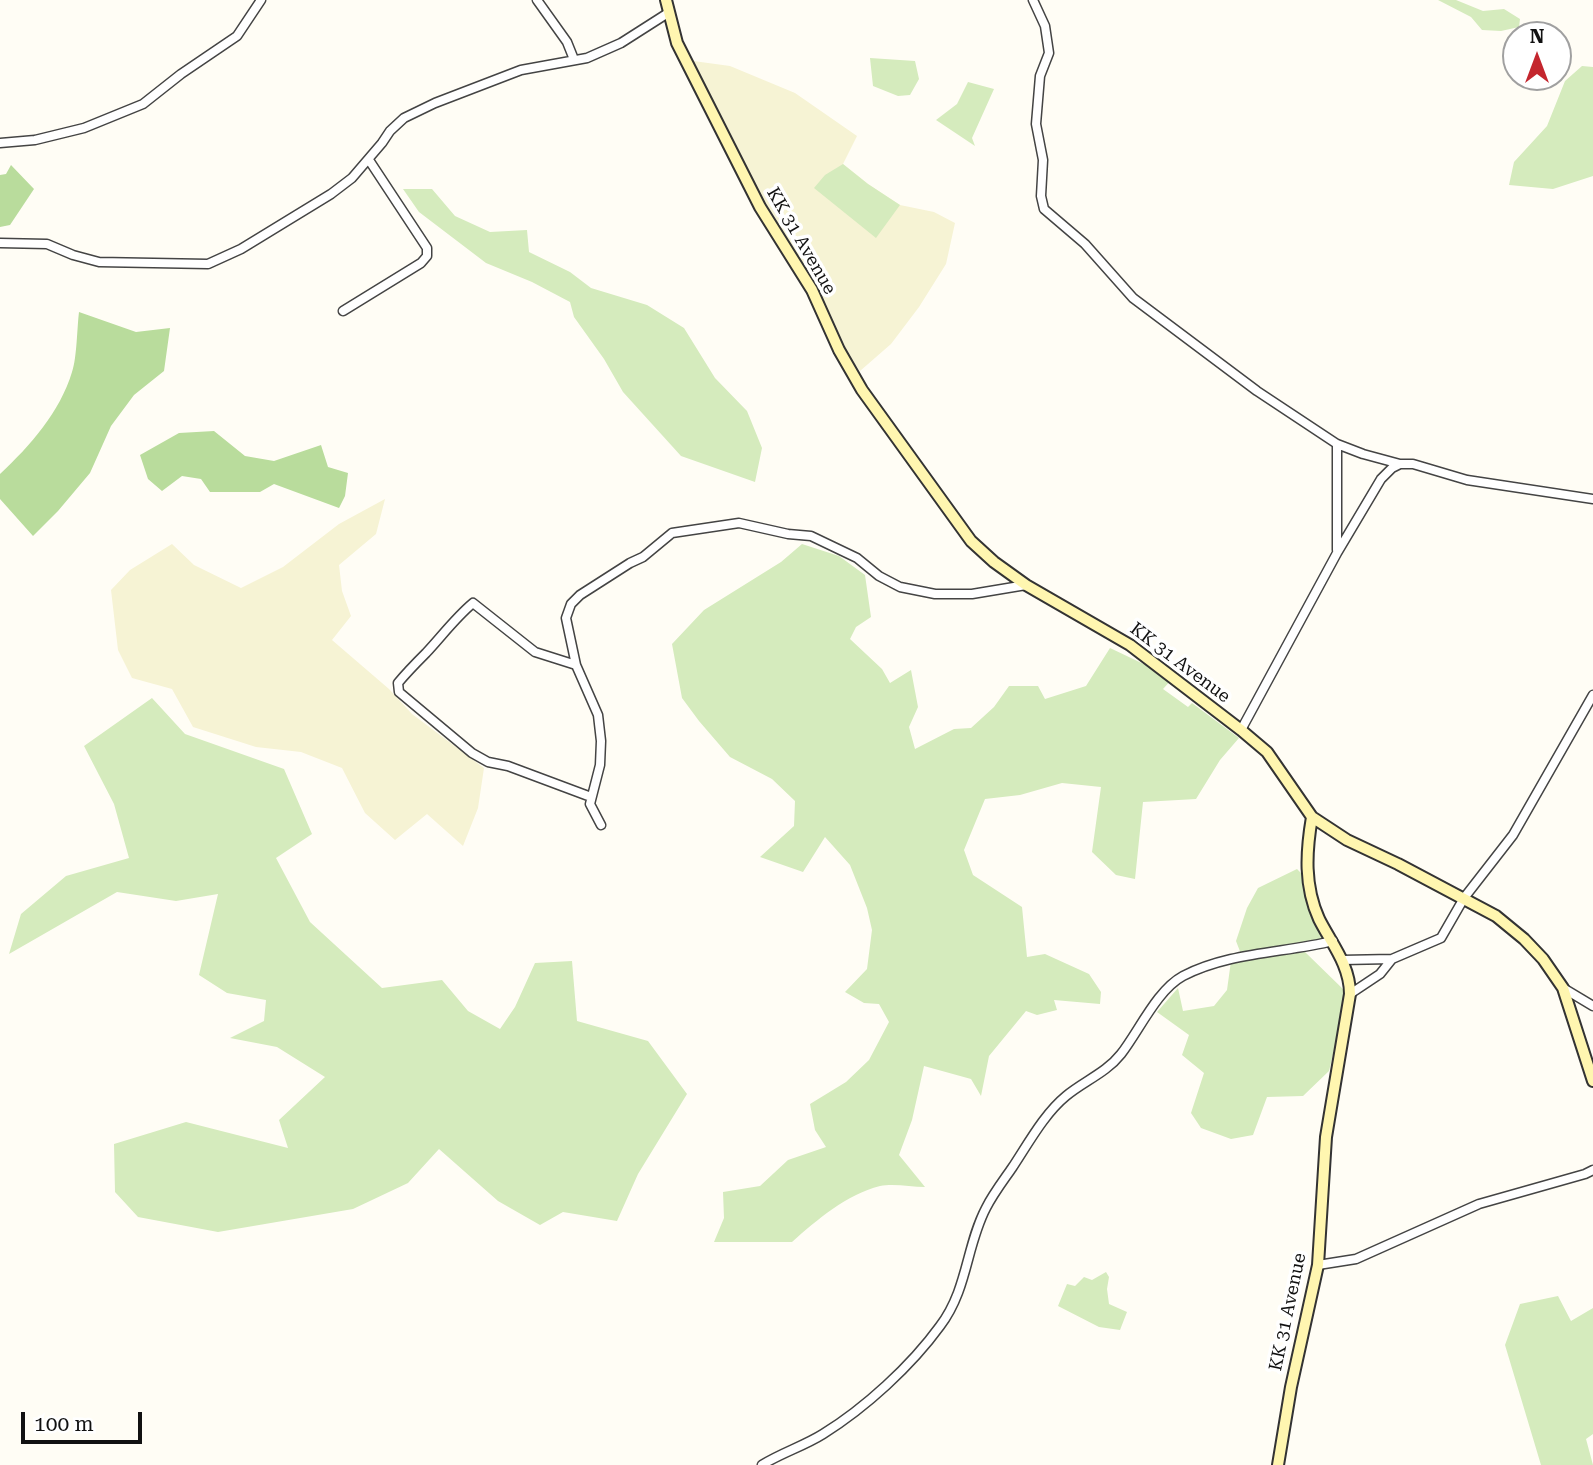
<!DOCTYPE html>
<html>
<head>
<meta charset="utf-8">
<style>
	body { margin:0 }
	#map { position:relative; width:1593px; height:1465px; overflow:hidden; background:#fffdf5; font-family:"Roboto Serif",serif }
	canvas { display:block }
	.north { position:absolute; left:1502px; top:21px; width:70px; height:70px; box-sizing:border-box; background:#fff; border:2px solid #a0a0a0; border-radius:50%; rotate:0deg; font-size:19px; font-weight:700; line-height:28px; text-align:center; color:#111 }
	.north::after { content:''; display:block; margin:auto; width:24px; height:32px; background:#c4262e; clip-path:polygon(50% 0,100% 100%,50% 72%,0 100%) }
	.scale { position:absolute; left:21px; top:1412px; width:121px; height:32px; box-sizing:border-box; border:4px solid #111; border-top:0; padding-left:9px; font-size:21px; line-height:24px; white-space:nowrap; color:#111; -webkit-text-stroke:5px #fff; paint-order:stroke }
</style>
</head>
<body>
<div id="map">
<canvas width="1593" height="1465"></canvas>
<div class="north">N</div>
<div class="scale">100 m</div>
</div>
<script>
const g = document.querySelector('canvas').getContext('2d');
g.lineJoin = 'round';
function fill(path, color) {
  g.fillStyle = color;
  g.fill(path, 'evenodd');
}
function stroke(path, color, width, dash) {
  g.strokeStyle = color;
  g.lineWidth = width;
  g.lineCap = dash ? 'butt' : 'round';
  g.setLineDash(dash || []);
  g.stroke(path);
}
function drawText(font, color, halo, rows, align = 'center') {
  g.font = font + ' "Roboto Serif",serif';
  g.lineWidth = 7;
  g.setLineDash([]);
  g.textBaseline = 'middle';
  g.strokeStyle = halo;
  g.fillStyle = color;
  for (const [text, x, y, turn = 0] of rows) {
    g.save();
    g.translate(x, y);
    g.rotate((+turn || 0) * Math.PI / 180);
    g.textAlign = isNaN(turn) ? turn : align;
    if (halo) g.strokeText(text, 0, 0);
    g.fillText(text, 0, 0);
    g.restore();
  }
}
fill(new Path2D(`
	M 686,60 L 730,66 L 795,93 L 857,136 L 843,164 L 868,184 L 900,205 L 934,212 L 955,223 L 946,264 L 919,307 L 891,344 L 860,371 L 840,344 Z
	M 385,499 L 376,534 L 339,565 L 342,591 L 351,616 L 332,640 L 389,689 L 412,714 L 484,768 L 478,808 L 463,846 L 427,814 L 395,840 L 365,813 L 342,768 L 301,752 L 256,747 L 193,727 L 172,689 L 132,678 L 118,650 L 111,590 L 130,570 L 172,544 L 194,565 L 241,588 L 283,567 L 339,524 Z`), '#f6f3d4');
fill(new Path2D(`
	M 1438,0 L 1456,0 L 1483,11 L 1504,9 L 1520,19 L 1519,27 L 1501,31 L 1482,30 L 1471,17 Z
	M 870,58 L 915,61 L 919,79 L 910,95 L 898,96 L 873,86 Z
	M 1582,66 L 1593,67 L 1593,176 L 1553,189 L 1509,185 L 1514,162 L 1547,126 L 1565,81 Z
	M 968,82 L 994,89 L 972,138 L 975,146 L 936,120 L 957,104 Z
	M 843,164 L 868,184 L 900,205 L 876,238 L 814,188 L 825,175 Z
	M 403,189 L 432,189 L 455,216 L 490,232 L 527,230 L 529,252 L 570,272 L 591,288 L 647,305 L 684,328 L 715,378 L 747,411 L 762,448 L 755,482 L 681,456 L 623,392 L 604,359 L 574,317 L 570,302 L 532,282 L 486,263 L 419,212 Z
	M 802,544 L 839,556 L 865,575 L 871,617 L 856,627 L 850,639 L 882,669 L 890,683 L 911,670 L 918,707 L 909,727 L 915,749 L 954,729 L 971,728 L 994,707 L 1009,686 L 1038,686 L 1045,699 L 1086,686 L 1110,648 L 1173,678 L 1163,689 L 1188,707 L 1192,703 L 1239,738 L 1220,760 L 1196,799 L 1143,802 L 1135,879 L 1116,875 L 1092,852 L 1101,787 L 1062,783 L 1020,795 L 985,799 L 964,850 L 973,875 L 1022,907 L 1027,957 L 1045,954 L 1089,974 L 1101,992 L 1100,1004 L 1054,1000 L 1057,1010 L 1037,1015 L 1026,1011 L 989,1056 L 981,1096 L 971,1079 L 924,1066 L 912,1120 L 899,1155 L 925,1187 C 911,1187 894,1183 880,1186 C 846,1195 818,1219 792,1242 L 714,1242 L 724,1218 L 723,1192 L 760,1186 L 788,1160 L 826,1147 L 815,1130 L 810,1104 L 846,1082 L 869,1060 L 889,1022 L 879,1004 L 864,1003 L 845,992 L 867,969 L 872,930 L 867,908 L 850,865 L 825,837 L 803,872 L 760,857 L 794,826 L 795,801 L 772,779 L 730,757 L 699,721 L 682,698 L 672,644 L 704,610 L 781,562 Z
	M 152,698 L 185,734 L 284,769 L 312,834 L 276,858 L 310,922 L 382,988 L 442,980 L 468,1011 L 500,1029 L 515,1007 L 535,963 L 572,961 L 577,1021 L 648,1041 L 687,1094 L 638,1174 L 617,1221 L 563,1212 L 540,1225 L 498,1201 L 439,1149 L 408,1183 L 353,1209 L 218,1232 L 138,1217 L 115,1192 L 114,1144 L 186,1122 L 288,1148 L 279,1120 L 325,1077 L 277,1047 L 230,1038 L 264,1021 L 266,1000 L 227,993 L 199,975 L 218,894 L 176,901 L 117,892 L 9,954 L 21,914 L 66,876 L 129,858 L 114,804 L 84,746 Z
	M 1297,869 L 1302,874 L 1308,906 L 1313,909 L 1325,940 L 1241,954 L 1236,941 L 1247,908 L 1258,888 Z
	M 1305,952 L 1345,991 L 1340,1025 L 1329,1071 L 1303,1096 L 1267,1097 L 1253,1135 L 1231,1139 L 1201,1128 L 1191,1113 L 1204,1073 L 1182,1055 L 1189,1035 L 1157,1012 L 1178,988 L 1183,1011 L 1214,1006 L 1227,990 L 1231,961 Z
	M 1106,1272 L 1109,1277 L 1107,1289 L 1109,1304 L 1127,1312 L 1120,1330 L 1099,1327 L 1058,1306 L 1067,1284 L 1075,1286 L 1084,1277 L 1092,1280 Z
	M 1558,1296 L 1571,1321 L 1593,1308 L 1593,1434 L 1586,1439 L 1593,1465 L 1541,1465 L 1505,1345 L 1520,1304 Z`), '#d5ebbd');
fill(new Path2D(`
	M 11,165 L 34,189 L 10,225 L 0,227 L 0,175 L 6,174 Z
	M 79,312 L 136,332 L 170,328 L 164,371 L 134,395 L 111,426 L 90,473 L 58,511 L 33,536 L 0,499 L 0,474 C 30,446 60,412 72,372 C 77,358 77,328 79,312 Z
	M 214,431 L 245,456 L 274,461 L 321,445 L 328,467 L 348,473 L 345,496 L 339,508 L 274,484 L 260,492 L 210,492 L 201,479 L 182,476 L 162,491 L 148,479 L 140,455 L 179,433 Z`), '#b9dc9c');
const street = new Path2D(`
	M 537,0 L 567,42 L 573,57
	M 1033,0 L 1045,26 L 1049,53 L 1040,76 L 1036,124 L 1043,160 L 1041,196 L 1044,209 L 1085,244 L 1133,298 L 1257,391 L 1337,444 L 1363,454 L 1400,464
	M 0,143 L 35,140 L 84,128 L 143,104 L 181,74 L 237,36 L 261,0
	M 0,243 L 47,244 L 73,255 L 99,262 L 208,264 L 241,249 L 331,194 L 352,178 L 382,143 L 390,131 L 404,118 L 435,103 L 521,70 L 587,58 L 621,43 L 668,13
	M 343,311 L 421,263 L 427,256 L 427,248 L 369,160
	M 1337,444 L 1337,550
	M 576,665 L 535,652 L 473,603 C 455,618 442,636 426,653 C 416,663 407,672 398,683 L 399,692 L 472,753 L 488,762 L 508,766 L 591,797
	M 1241,730 L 1337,553 L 1381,479 L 1392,468 L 1400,464 L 1413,464 L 1467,480 L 1593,499
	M 601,825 L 590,804 L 600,765 L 601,741 L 598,715 L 576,665 L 566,618 L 571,604 L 580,595 L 630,563 L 643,557 L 672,533 L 739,523 L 788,534 L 811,536 L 857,558 L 879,576 L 900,587 L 935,594 L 972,594 L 1026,585
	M 1342,960 L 1392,959 L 1441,938 L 1464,898 L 1513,835 L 1593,695
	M 1563,988 L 1593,1006
	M 1350,994 L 1380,974 L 1392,959
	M 1318,1265 L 1356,1259 L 1479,1204 L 1585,1174 L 1593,1170
	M 762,1465 C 781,1453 804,1446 823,1434 C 865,1408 911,1366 940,1326 C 968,1289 966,1246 986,1208 C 993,1194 1003,1181 1012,1168 C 1028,1144 1044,1114 1066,1096 C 1084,1081 1106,1073 1121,1054 C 1139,1031 1157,990 1183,976 C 1229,952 1284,953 1333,941`);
const secondary = new Path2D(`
	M 666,0 L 677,43 L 760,207 L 812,290 L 839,350 L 862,390 L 971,541 L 994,562 L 1026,585 L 1130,645 L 1241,730 L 1267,752 L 1312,817 L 1347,840 L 1398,864 L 1496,916 L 1524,939 L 1543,959 L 1563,988 L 1593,1081
	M 1278,1465 L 1291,1387 L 1318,1265 L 1326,1137 L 1350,994 C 1350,965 1331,943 1319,919 C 1304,886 1306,852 1312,817`);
stroke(street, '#444', 11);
stroke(secondary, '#333', 14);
stroke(street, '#fff', 8);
stroke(secondary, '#fff6b0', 10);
drawText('18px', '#111', '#fff', [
	["KK 31 Avenue",801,241,60],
	["KK 31 Avenue",1180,663,37],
	["KK 31 Avenue",1288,1312,-78]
]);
</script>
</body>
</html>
